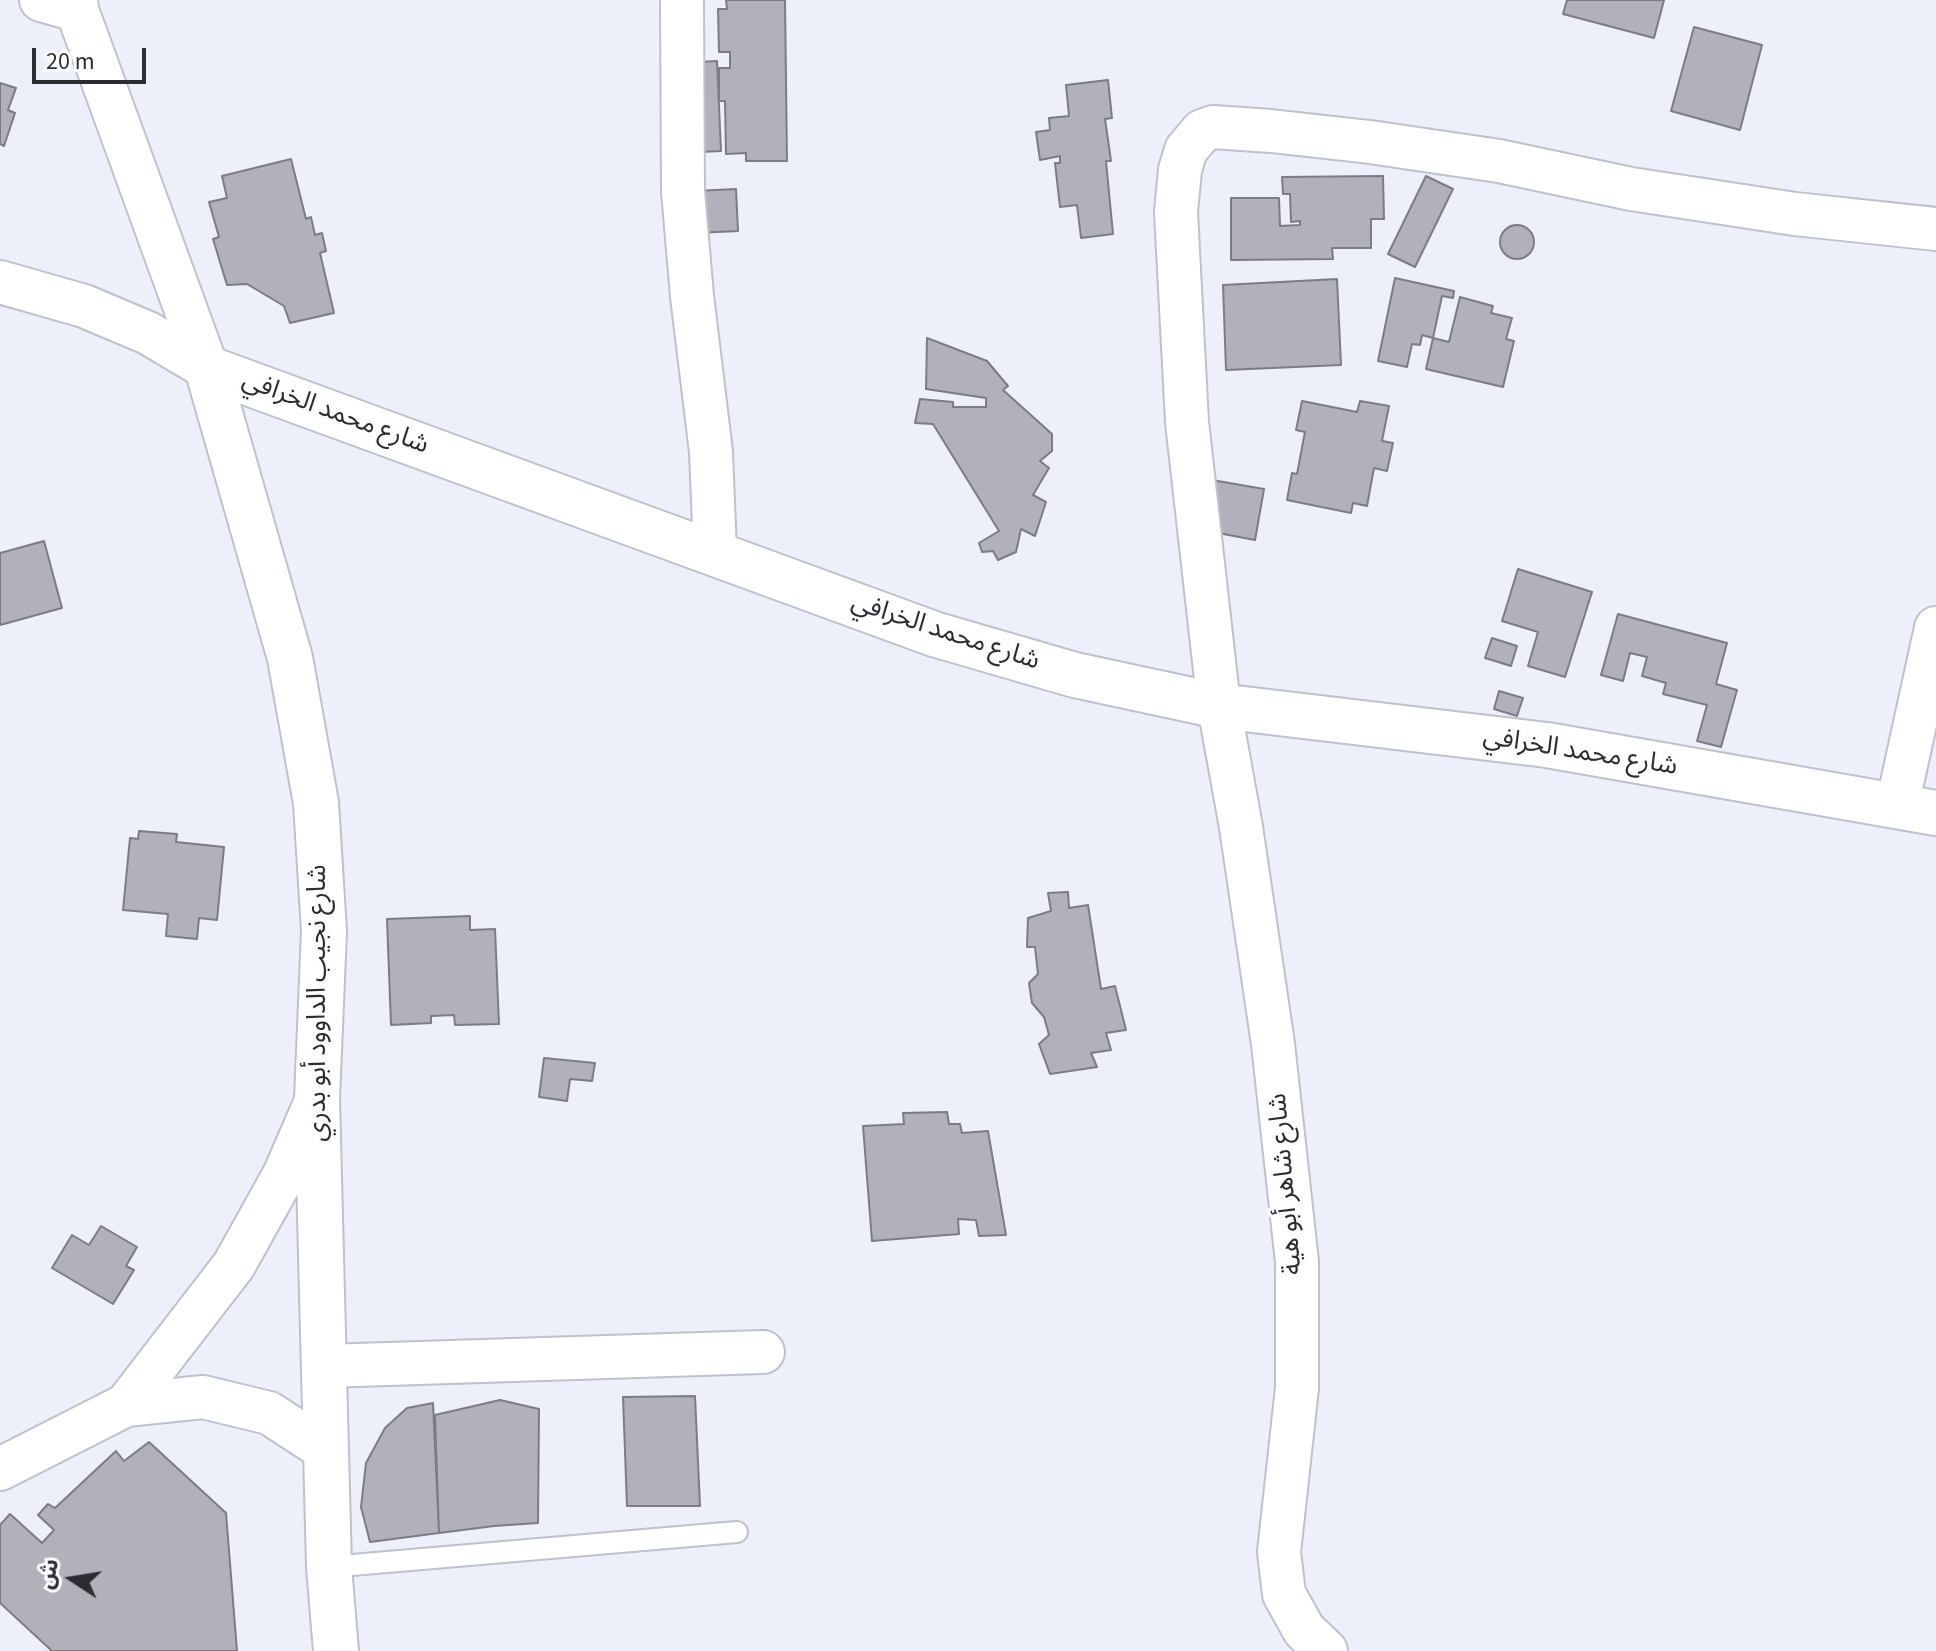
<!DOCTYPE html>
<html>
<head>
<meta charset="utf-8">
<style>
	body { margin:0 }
	#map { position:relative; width:1936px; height:1651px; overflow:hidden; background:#edeffa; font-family:"Source Sans 3","Noto Sans Arabic",sans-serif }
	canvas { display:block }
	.north { position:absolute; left:32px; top:1539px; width:80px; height:80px; -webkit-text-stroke:6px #fcfdff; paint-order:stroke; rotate:282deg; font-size:22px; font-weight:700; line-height:32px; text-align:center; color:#2c2d31 }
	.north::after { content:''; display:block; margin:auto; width:28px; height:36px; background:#2c2d31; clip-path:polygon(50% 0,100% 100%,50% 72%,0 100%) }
	.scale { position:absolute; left:32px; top:48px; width:114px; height:36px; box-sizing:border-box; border:4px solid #2c2d31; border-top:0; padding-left:10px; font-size:24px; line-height:28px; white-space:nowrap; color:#2c2d31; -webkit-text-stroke:6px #fcfdff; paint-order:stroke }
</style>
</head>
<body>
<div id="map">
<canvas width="1936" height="1651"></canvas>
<div class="north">ش</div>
<div class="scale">20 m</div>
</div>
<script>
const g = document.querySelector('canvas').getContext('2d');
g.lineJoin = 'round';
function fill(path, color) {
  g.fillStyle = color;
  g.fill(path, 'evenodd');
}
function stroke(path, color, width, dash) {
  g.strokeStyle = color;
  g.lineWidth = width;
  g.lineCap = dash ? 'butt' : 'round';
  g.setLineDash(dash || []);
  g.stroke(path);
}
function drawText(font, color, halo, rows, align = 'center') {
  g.font = font + ' "Source Sans 3","Noto Sans Arabic",sans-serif';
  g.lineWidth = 7;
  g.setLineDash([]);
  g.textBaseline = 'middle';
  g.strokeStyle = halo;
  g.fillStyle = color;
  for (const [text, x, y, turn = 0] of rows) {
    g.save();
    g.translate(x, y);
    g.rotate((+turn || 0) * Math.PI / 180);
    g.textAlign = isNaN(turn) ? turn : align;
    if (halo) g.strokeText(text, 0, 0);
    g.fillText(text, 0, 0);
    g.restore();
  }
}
const building = new Path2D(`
	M 726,0 L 785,0 L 787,161 L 746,161 L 746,153 L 726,154 L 725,101 L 719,101 L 719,68 L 730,68 L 730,52 L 719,52 L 718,9 L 727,9 Z
	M 1567,0 L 1664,0 L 1654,38 L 1563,14 Z
	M 1694,27 L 1762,45 L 1740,130 L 1671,111 Z
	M 717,61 L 721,151 L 700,152 L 700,62 Z
	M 1108,80 L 1112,118 L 1105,119 L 1111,161 L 1106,161 L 1113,234 L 1081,238 L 1077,205 L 1060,207 L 1055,163 L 1060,163 L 1060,156 L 1040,160 L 1036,132 L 1050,130 L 1049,118 L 1069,116 L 1066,85 Z
	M 0,83 L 16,88 L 8,110 L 15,113 L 4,146 L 0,144 Z
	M 291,159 L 306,219 L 311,217 L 315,235 L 322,233 L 326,251 L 320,253 L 334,313 L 290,323 L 284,306 L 247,284 L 227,285 L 213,239 L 219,237 L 209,202 L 227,198 L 222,176 Z
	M 1383,176 L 1384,219 L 1371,219 L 1371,248 L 1332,248 L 1333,259 L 1231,260 L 1231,198 L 1279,198 L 1280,226 L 1300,225 L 1300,221 L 1291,222 L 1290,194 L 1283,194 L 1282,177 Z
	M 1426,176 L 1453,189 L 1415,267 L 1388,254 Z
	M 736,189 L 738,231 L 696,233 L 694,191 Z
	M1500 242a17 17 0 1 1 34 0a17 17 0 1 1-34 0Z
	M 1395,278 L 1454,291 L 1453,298 L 1442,296 L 1433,338 L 1422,335 L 1420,345 L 1412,344 L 1407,367 L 1378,361 Z
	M 1337,279 L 1341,365 L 1226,370 L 1223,285 Z
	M 1460,297 L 1493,306 L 1491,313 L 1512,318 L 1506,339 L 1514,341 L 1503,387 L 1426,369 L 1433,338 L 1449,342 Z
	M 927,338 L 987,361 L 1008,386 L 1003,390 L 1052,434 L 1052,451 L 1040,461 L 1049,468 L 1033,495 L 1046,502 L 1035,536 L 1021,529 L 1016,552 L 998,560 L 993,551 L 982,552 L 979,543 L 999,531 L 933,424 L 915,423 L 920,399 L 953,402 L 953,407 L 986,407 L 986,398 L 926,389 Z
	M 1302,401 L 1357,412 L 1360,401 L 1389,406 L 1382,441 L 1393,443 L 1387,471 L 1374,468 L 1367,506 L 1353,503 L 1351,513 L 1287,500 L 1292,473 L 1297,474 L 1305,432 L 1296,430 Z
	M 1212,480 L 1264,489 L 1255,540 L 1202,530 Z
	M 44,541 L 62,608 L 0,625 L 0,553 Z
	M 1518,569 L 1592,592 L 1565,677 L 1528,666 L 1538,632 L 1502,621 Z
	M 1618,614 L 1727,643 L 1716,684 L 1737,690 L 1721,747 L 1697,741 L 1707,705 L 1663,694 L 1666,683 L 1642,676 L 1647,657 L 1630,653 L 1623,681 L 1601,675 Z
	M 1492,638 L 1517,646 L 1511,666 L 1485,658 Z
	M 1499,691 L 1523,698 L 1517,716 L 1494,709 Z
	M 139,831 L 177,834 L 176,842 L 224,847 L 217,920 L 199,918 L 197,939 L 166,936 L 168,914 L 123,910 L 130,838 L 138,839 Z
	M 1068,892 L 1069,908 L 1088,905 L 1101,989 L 1115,986 L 1126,1030 L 1106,1033 L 1111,1050 L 1091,1053 L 1097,1067 L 1050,1074 L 1039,1044 L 1049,1035 L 1044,1017 L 1032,1003 L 1029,983 L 1038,974 L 1035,947 L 1027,947 L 1028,918 L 1051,911 L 1048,893 Z
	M 470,916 L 470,930 L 495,929 L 499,1024 L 455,1025 L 454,1015 L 431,1016 L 431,1023 L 391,1025 L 387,919 Z
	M 544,1058 L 595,1063 L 592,1081 L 570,1079 L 567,1101 L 539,1097 Z
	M 947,1112 L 949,1124 L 960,1124 L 962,1133 L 988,1131 L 1006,1235 L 979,1236 L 976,1220 L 958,1219 L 959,1234 L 872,1241 L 863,1126 L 904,1124 L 903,1113 Z
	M 101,1226 L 137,1247 L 126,1266 L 134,1270 L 113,1304 L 52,1268 L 72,1235 L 89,1245 Z
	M 695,1396 L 700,1506 L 627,1506 L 623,1397 Z
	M 500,1400 L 539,1409 L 538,1523 L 494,1526 L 439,1533 L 435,1415 Z
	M 433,1403 L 439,1533 L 370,1542 L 361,1507 L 366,1463 L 385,1428 L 407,1408 Z
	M 149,1442 L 226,1513 L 237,1651 L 52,1651 L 0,1603 L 0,1525 L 10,1514 L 42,1543 L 54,1530 L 38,1515 L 48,1504 L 55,1508 L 116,1451 L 124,1461 Z`);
fill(building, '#b2b0ba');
stroke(building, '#7d7b85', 2);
const lane = new Path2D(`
	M 329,1567 L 737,1532`);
const street = new Path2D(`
	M 41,0 L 77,10
	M 76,0 L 77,10 L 207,368
	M 682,0 L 683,191 L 692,296 L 711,452 L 715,552
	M 0,282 L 84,306 L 148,333 L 207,368
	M 1897,806 L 1936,628
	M 325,1366 L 763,1352
	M 126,1405 L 203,1397 L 269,1413 L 326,1450
	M 0,1469 L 126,1405 L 234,1265 L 284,1175 L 317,1099
	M 1326,1651 L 1304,1630 L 1284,1594 L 1279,1552 L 1297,1388 L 1297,1262 L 1273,1044 L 1241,827 L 1219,706 L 1187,422 L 1176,212 L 1180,170 L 1186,150 L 1202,131 L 1213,127 L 1271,131 L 1370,142 L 1499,161 L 1631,189 L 1795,214 L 1936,229`);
const secondary = new Path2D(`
	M 207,368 L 934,634 L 1075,675 L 1219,706 L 1547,745 L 1936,813
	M 207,368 L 290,658 L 316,803 L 324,931 L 317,1099 L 329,1567 L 336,1651`);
stroke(lane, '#bfc1cc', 24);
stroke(street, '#bfc1cc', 46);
stroke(secondary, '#bfc1cc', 48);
stroke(lane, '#fff', 20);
stroke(street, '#fff', 42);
stroke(secondary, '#fff', 44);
drawText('26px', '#2c2d31', '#fcfdff', [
	["شارع محمد الخرافي",335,414,20],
	["شارع محمد الخرافي",945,633,18],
	["شارع محمد الخرافي",1580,753,9],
	["شارع نجيب الداوود أبو بدري",319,1003,-90],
	["شارع شاهر أبو هية",1287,1184,-95]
]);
</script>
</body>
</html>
